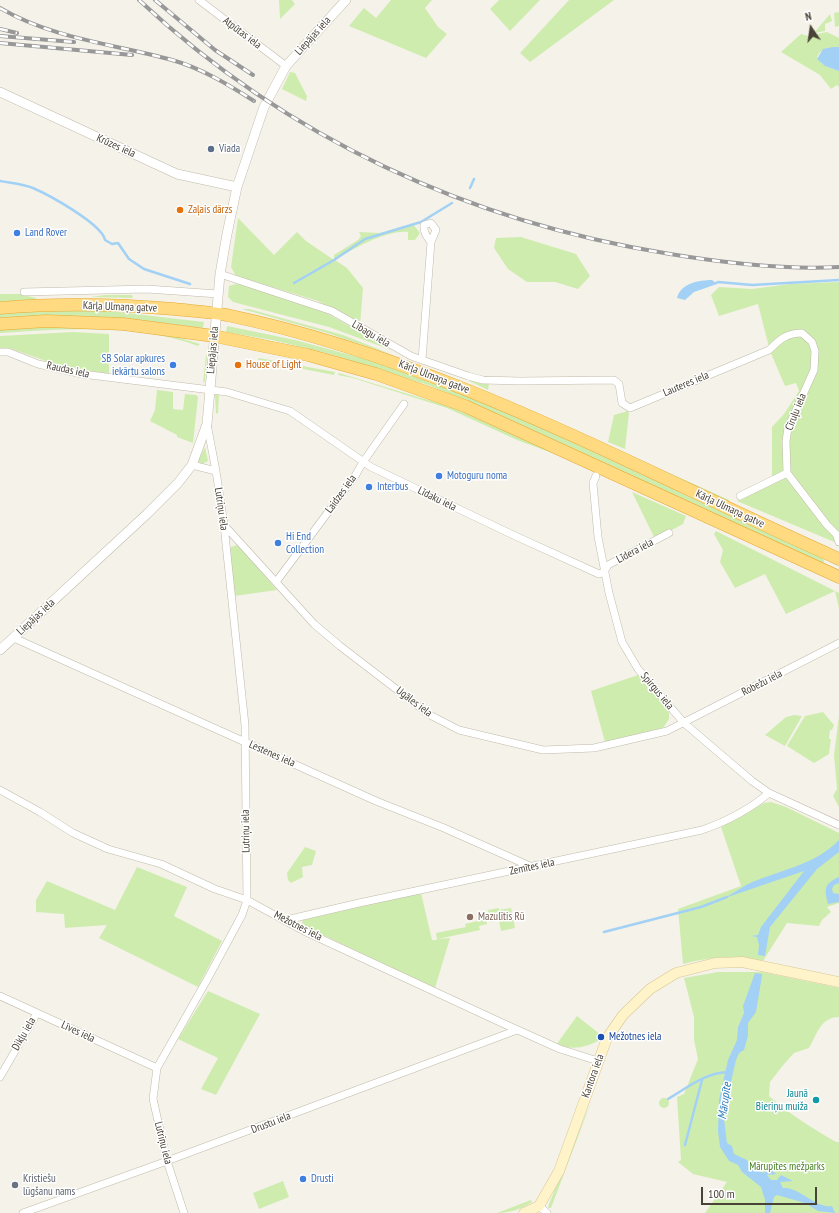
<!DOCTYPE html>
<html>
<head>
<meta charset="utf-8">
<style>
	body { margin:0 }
	#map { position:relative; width:839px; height:1213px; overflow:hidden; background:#f5f2e9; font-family:"PT Sans Narrow",sans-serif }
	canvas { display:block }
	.north { position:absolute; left:791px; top:8px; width:40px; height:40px; -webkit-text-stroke:3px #fff; paint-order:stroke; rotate:347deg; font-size:11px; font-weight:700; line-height:16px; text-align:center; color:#494236 }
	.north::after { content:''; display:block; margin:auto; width:14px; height:18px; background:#494236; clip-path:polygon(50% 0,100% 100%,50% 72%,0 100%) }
	.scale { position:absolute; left:701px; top:1187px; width:116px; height:18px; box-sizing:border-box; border:2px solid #494236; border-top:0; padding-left:5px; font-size:12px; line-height:14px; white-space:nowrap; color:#494236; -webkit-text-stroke:3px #fff; paint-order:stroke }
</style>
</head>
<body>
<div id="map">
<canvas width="839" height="1213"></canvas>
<div class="north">N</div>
<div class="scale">100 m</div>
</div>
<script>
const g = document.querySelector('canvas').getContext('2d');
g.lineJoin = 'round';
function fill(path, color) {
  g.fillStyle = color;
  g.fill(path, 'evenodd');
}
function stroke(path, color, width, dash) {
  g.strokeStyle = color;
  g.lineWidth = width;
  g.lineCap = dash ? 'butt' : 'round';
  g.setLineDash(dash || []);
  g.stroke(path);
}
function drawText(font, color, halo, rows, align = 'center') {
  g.font = font + ' "PT Sans Narrow",sans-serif';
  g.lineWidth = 3;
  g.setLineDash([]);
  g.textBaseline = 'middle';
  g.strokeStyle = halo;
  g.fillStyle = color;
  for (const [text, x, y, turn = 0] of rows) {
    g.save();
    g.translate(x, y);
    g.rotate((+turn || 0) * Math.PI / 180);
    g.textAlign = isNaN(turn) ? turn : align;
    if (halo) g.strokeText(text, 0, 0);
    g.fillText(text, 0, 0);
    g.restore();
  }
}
fill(new Path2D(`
	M 279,0 L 292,0 L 295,4 L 280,19 Z
	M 391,0 L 432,0 L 425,8 L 438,27 L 447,34 L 426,58 L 349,26 L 364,8 L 376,18 Z
	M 499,0 L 540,0 L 510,31 L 490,9 Z
	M 569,0 L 614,0 L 530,62 L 520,53 Z
	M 839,12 L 839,26 L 835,27 L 834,13 Z
	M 830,14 L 832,21 L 825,24 L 825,31 L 814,33 Z
	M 827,32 L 839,38 L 839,47 L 820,52 L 817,57 C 821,65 830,68 839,71 L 839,87 L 837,85 L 831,89 L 820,75 L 781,52 L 801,34 L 808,36 Z
	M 290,72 L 295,73 L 307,96 L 306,101 L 282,89 Z
	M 238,218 L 274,255 L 297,232 L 306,241 L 334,260 L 334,255 L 358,240 L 361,236 L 359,232 L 380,233 L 413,224 L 420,233 L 415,240 L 408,240 L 408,232 C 386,230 353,249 335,260 L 347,268 L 363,288 L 360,325 L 318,301 L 236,276 L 231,267 Z
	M 521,237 L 576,254 L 590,276 L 578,289 L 555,282 L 527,282 L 508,269 L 494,248 L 496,238 Z
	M 839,282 L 839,544 L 737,501 L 772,483 L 772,427 L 784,414 L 799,391 L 796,383 L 785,386 L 770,351 L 758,304 L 719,316 L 711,295 L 719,287 L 752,289 L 790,284 Z
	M 236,284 L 247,285 L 325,312 L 391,350 L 329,327 L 233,302 L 228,297 L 229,286 Z
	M 0,294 L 20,294 L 36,298 L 35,300 L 0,302 Z
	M 105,295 L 131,295 L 133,296 L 132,298 L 91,297 Z
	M 242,309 L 249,309 L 343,335 L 393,355 L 324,332 Z
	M 81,310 L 118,312 L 204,322 L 203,328 L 107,317 L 0,319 L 0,312 Z
	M 50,326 C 100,327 152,328 200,344 L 198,346 C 140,323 62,329 0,333 L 0,329 Z
	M 227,326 L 295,340 L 376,362 L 496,407 L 823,558 L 825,565 L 502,416 L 428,385 L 326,353 L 272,340 L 226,332 Z
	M 73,332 L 109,334 L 109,374 L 60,366 L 9,348 L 0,349 L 0,336 Z
	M 206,355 L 207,356 L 205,381 L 203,383 Z
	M 259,358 L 335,372 L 334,375 L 258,360 Z
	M 339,373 L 451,407 L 563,457 L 517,440 L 447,408 L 353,378 L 338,375 Z
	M 469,380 L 489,383 L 488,390 L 469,381 Z
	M 157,390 L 173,392 L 173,409 L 183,410 L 185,394 L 196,395 L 198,397 L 193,443 L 177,437 L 177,435 L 150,421 L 155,410 Z
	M 219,394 L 218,413 L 216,414 L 215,395 Z
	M 519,405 L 729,500 L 729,503 L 518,406 Z
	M 628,411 L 629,413 L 625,449 L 608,442 L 614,415 Z
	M 205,447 L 208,461 L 202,464 L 199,462 L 199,459 Z
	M 632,492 L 686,516 L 683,524 L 655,539 Z
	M 716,531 L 839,593 L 839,608 L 835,591 L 786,614 L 765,574 L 735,588 L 720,562 L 723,550 L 714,534 Z
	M 237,545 L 239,546 L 277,590 L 234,596 L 229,551 L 231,547 Z
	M 638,675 L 669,710 L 669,719 L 663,728 L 605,742 L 591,691 Z
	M 823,712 L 834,725 L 832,730 L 830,730 L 829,739 L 831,739 L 829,754 L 814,763 L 787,746 L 805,716 Z
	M 794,715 L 802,716 L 785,746 L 765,735 L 786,717 Z
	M 839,716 L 839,807 L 833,796 L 837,789 L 834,755 Z
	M 771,802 L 786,807 L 839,833 L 839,903 L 827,907 L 831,912 L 822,920 L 819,926 L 787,923 L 763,961 C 733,955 713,956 683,964 L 678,909 L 741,886 L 721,827 L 764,803 Z
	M 305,847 L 316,851 L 312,865 L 302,867 L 303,877 L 291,883 L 288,880 L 287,873 Z
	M 137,867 L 187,887 L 174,916 L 222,941 L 198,987 L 99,938 L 107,925 L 65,928 L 64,914 L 36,912 L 36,900 L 47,881 L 115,910 Z
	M 421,893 L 432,940 L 437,940 L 436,933 L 466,927 L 465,924 L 486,919 L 487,924 L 479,926 L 480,930 L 438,939 L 450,938 L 435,988 L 308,928 L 302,923 L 303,920 Z
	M 499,908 L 499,910 L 511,908 L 515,928 L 501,931 L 499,921 L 490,922 L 488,910 Z
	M 718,972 L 762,972 L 839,988 L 839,1017 C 821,1017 817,1034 809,1048 L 794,1053 L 784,1064 L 770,1082 L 769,1096 C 789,1114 812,1128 836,1142 L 839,1142 L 839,1213 L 705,1213 L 727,1182 L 693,1174 L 678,1162 L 681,1160 L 677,1097 L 684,1094 L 698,1059 L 694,1040 L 694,1017 L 684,978 Z
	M 208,991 L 260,1014 L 216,1095 L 201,1089 L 218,1058 L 178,1039 Z
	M 577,1016 L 601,1035 L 600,1038 L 601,1039 C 587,1048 572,1050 556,1045 Z
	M659 1103a5 5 0 1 1 10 0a5 5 0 1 1-10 0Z
	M 592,1100 L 551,1208 L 548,1208 L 549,1204 Z
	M 283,1181 L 289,1197 L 259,1209 L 253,1193 Z
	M 531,1200 L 532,1202 C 522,1209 509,1213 497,1213 Z`), '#cfecaf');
fill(new Path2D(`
	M 833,47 L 839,47 L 839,71 L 825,66 L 817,59 L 823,49 Z
	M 712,280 L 717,284 L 694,292 L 685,300 L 677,298 C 681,283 699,280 712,280 Z
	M 839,840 L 839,852 L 817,869 L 770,927 L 765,956 L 758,955 L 759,945 L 757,937 L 751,936 L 758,935 L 761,927 L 804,871 L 725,898 C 732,894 739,889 746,885 C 778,870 814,866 839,840 Z
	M 839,877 L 839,883 L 834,885 L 832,889 L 833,893 L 839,894 L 839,902 L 828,904 C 824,888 824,884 839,877 Z
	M 755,973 L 762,974 L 762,976 L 756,1012 L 748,1023 L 748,1036 L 744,1050 L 739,1053 L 736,1060 L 726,1104 L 724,1119 L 727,1143 L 732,1146 L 734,1154 L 747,1160 L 750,1166 L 758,1169 L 760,1168 L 760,1171 L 764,1173 L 766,1170 L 771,1169 L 776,1174 L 767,1175 L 771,1180 L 777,1180 L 781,1175 L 793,1181 L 780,1182 L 783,1188 C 798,1186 817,1209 832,1206 L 835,1213 L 818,1211 L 805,1203 L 777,1195 L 774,1197 L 770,1213 L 765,1213 L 765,1200 L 761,1187 L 742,1172 L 738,1165 L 729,1161 L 720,1147 L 718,1131 L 719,1100 L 728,1060 L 737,1040 L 738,1027 L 744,1013 L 743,1006 Z`), '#a2d1f5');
stroke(new Path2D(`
	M 0,181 C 11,183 24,184 33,188 C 49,195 102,224 105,240 L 112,244 L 118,243 L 129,259 L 144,269 L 190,284
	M 470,188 L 474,179
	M 294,283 L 334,260 L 365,239 L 421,222 L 452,203
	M 716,283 L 718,282 L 752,285 L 839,280
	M 604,932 L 701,907 L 727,897
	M 668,1099 C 687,1088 706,1072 729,1072
	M 685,1145 L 702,1080`), '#a2d1f5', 2.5);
const minor = new Path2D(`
	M 199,0 L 286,66
	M 220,274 L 332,311 L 411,356 L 468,376 L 483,380 L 520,381 L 614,380 L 619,384 L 622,403 L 630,408 L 769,350 C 780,339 787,333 802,333 L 812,342 L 815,351 L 814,370 L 788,428 L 786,441 L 787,473 L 827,525 L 836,534 L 839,542
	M 24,292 L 147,289 L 218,294
	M 0,352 L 8,352 L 38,364 L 82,374 L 227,392 L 290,411 L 371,467 L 511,534 L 599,574 L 604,572
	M 422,360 L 431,242 L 436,230 L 431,223 L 424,225 C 423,232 427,237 431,242
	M 192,465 L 216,471
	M 596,476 L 593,483 L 598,537 L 609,593 L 622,642 L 638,669 L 684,723 L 752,781 L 769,793 L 839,825
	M 740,496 L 787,473
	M 224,525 L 314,624 L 340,646 L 430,715 L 459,730 L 543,750 L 594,748 L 667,731 L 839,643
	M 604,572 L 608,565 L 669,533
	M 276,582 L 355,476 L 363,462 L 404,404
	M 14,638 L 376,801 L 444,828 L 532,867
	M 0,790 L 40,812 L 73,833 L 108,849 L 161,864 L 215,889 L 247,900 L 304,931 L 500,1022 L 560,1049 L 598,1061
	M 286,920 L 359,903 L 702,830 C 725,822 750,809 769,793
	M 0,996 L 157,1068
	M 0,1077 L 37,1013
	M 539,1206 L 547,1213
	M 23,1213 L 167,1161 L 517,1030
	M 184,1213 L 167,1161 L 153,1099 L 157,1068 L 208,978 L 242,915 L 247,900 L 245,725 L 224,525 L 216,471 L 207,424`);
const tertiary = new Path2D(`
	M 0,92 L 177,174 L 237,187
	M 0,650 L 147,514 L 178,483 L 192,465 L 207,424 L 220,274 L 227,234 L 237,187 L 264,107 L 286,66 L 346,0`);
const secondary = new Path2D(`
	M 524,1213 L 539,1206 L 559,1171 L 607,1038 L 623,1015 L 650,989 L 676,973 L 715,963 L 742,962 L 839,982`);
const trunk = new Path2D(`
	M 0,308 C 58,303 116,304 174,309 C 191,311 209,312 227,315 C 444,360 638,470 839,559
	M 0,324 L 46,321 L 123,324 L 214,336 L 308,355 L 376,374 L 465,406 L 839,577`);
stroke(minor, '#c1baaa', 8);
stroke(tertiary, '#c1baaa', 10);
stroke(secondary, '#d8c796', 11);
stroke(trunk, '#e7a831', 13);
stroke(minor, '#fff', 7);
stroke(tertiary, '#fff', 9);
stroke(secondary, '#fff3c9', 10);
stroke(trunk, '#ffda81', 12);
const rail = new Path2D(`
	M 139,0 C 288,139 470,222 670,254 C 725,263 783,270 839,267
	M 155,0 L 215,50 L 253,75
	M 0,8 C 53,39 114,44 172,60 C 201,68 229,85 254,101
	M 0,29 L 17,33
	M 0,36 L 74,42
	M 0,43 L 132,55`);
stroke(rail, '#989898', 4);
stroke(rail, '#fff', 2.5, [8]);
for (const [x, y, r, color] of [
	[211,149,4,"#5c6f8a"],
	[180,210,4,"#e8710a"],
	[17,233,4,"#3f7fe0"],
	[173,365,4,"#3f7fe0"],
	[238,365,4,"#e8710a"],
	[439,476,4,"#3f7fe0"],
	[369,487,4,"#3f7fe0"],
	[278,543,4,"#3f7fe0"],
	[470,917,4,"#8d6e63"],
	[601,1037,4,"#1a4fb4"],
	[816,1100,4,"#0f9aa8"],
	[303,1179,4,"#3f7fe0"],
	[15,1185,4,"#6b7280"]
]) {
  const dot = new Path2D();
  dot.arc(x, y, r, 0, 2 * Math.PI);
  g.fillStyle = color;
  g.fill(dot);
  stroke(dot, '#fff', 1.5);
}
drawText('11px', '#494236', '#fff', [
	["Atpūtas iela",242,33,37],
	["Liepājas iela",313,36,-48],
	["Krūzes iela",116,146,24],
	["Kārļa Ulmaņa gatve",120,307,2],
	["Lībagu iela",371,334,30],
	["Liepājas iela",213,350,-85],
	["Raudas iela",68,370,12],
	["Kārļa Ulmaņa gatve",434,377,21],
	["Lauteres iela",686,384,-23],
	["Cīruļu iela",796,412,-68],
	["Laidzes iela",341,494,-54],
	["Līdaku iela",437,499,26],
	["Lutriņu iela",221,509,82],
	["Kārļa Ulmaņa gatve",730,509,25],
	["Līdera iela",635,551,-28],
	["Liepājas iela",36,617,-43],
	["Robežu iela",762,683,-27],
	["Spirgus iela",657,691,50],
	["Ugāles iela",414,702,37],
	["Lestenes iela",272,754,24],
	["Lutriņu iela",246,831,-91],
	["Zemītes iela",532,867,-12],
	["Mežotnes iela",298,926,27],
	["Līves iela",78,1032,25],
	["Dikļu iela",24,1034,-60],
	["Kantora iela",593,1076,-70],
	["Drustu iela",271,1123,-21],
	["Lutriņu iela",163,1143,76]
]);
drawText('11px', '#4e5e75', '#fff', [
	["Viada",219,149]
], 'left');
drawText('11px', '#c56008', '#fff', [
	["Zaļais dārzs",188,210],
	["House of Light",246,365]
], 'left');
drawText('11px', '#366cbe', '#fff', [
	["Land Rover",25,233],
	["SB Solar apkures",165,359,"right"],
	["iekārtu salons",165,372,"right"],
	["Motoguru noma",447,476],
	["Interbus",377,487],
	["Hi End",286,537],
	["Collection",286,550],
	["Drusti",311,1179]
], 'left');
drawText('11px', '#785e54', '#fff', [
	["Mazulītis Rū",478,917]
], 'left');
drawText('11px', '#164399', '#fff', [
	["Mežotnes iela",609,1037]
], 'left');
drawText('11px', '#0d838f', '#fff', [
	["Jaunā",808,1094],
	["Bieriņu muiža",808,1107]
], 'right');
drawText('11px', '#468025', '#fff', [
	["Mārupītes mežparks",787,1167]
]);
drawText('11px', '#5b616d', '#fff', [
	["Kristiešu",23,1179],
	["lūgšanu nams",23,1192]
], 'left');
drawText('italic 12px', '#287bbd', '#fff', [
	["Mārupīte",725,1101,-82]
]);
</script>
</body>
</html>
